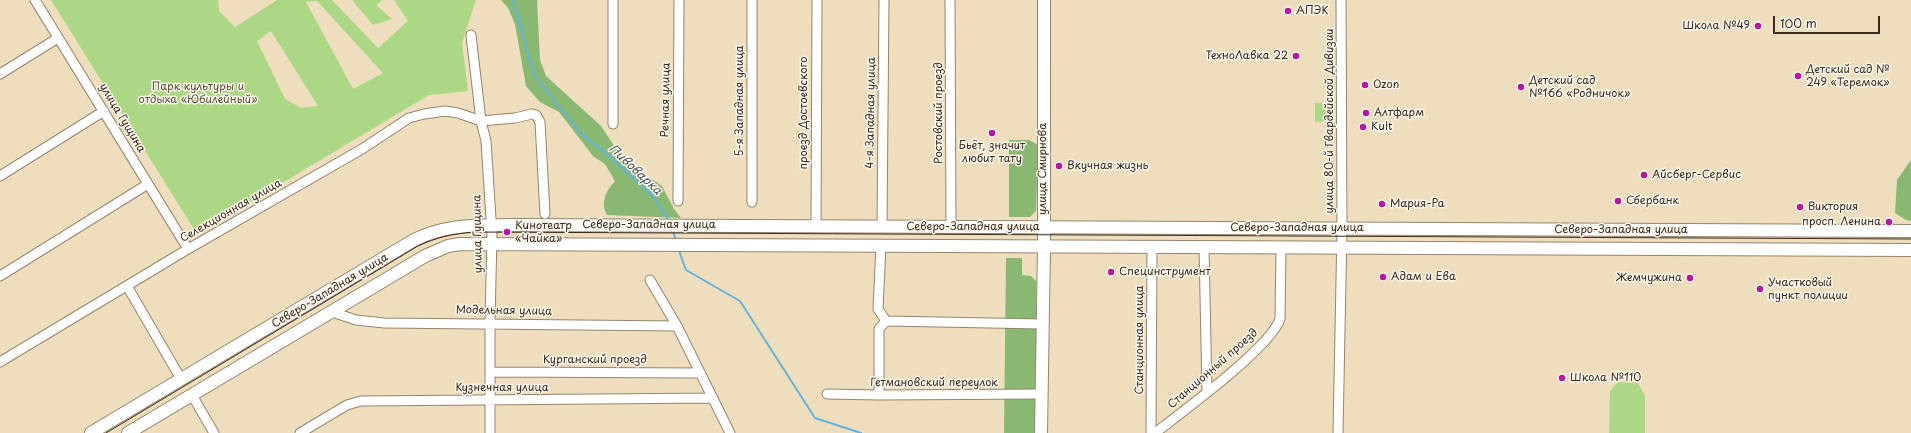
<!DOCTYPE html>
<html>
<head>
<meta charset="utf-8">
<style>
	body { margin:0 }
	#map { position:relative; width:1911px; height:433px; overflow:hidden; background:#efdebd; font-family:"Playpen Sans",sans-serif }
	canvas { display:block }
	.scale { position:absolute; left:1773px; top:16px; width:107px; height:18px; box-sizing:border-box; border:2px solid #3b2a1e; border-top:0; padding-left:5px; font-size:12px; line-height:14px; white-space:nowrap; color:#3b2a1e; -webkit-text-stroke:3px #fbf7ec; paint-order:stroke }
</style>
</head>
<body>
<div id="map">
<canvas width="1911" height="433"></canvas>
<div class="scale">100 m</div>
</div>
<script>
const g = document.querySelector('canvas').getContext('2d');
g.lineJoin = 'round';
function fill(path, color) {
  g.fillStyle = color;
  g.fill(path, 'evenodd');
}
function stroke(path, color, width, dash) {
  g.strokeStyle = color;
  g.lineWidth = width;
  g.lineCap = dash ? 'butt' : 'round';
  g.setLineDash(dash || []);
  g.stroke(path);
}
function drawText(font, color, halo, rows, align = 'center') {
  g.font = font + ' "Playpen Sans",sans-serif';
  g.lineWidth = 3;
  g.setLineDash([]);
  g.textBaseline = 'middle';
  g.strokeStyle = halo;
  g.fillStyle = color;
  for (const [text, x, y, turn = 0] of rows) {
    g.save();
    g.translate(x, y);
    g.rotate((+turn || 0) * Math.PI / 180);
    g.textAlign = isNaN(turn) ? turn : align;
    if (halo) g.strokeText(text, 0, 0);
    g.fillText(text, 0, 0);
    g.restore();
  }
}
fill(new Path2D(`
	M 51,0 L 218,0 L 219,11 L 235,27 L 277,0 L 332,0 L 378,48 L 408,21 L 394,0 L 476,0 L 462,43 L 468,91 L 429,95 L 197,234 ZM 317,1 L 383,73 L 353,89 L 306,2 ZM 271,31 L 318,106 L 301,108 L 285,99 L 257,41 Z
	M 352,0 L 382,0 L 376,5 L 392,19 L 373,25 Z
	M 1315,103 L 1325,103 L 1325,121 L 1315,122 Z
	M 1618,382 L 1638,383 L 1645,396 L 1645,433 L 1609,433 L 1610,391 Z`), '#acd784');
fill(new Path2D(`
	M 501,0 L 537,0 L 540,60 L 546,76 L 601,126 L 627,165 L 649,177 L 662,186 L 674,209 L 681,218 L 607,215 C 600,202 606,191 615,181 L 605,164 L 593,156 L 559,112 L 540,102 L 526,86 L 515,24 L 508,8 Z
	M 1009,140 L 1029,140 L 1038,145 L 1036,211 L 1030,217 L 1009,217 Z
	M 1911,160 L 1911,221 L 1906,220 L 1895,213 L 1897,180 Z
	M 1006,258 L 1022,258 L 1022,275 L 1031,276 L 1036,281 L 1037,433 L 1004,433 Z`), '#89b872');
stroke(new Path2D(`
	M 513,0 L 534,75 L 581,134 L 607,154 L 652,195 L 669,221
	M 672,229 L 676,240
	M 678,248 L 686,270 L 740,301 L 815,418 L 861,433`), '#63b3de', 2);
const street = new Path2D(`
	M 35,0 L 188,249
	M 752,0 L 752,202
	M 950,0 L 951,227
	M 471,35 L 481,121 L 486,141 L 492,234 L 490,323 L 490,433
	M 0,74 L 58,38
	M 613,124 L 613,0
	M 0,176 L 104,111
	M 678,201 L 679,0
	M 816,226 L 817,0
	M 882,226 L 884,0
	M 1204,247 L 1207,393
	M 0,276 L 148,184
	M 650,280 L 677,326 L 730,433
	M 127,286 L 181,379
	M 332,312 L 356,320 L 384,323 L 677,326
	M 886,321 L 1042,324
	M 0,362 L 188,249 L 362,149 L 409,118 L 424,114 L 445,111 L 458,113 L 481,121 L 515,118 L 532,114 L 536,115 L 540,122 L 545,214
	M 490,372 L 699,373
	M 827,394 L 879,395 L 1041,394
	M 192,395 L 214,433
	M 879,395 L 879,329 L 886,321 L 878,309 L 881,246
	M 300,433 L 347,405 L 361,401 L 713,398
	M 1151,433 L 1152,246
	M 1155,433 C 1182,412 1270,348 1280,319 L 1281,247
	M 1338,433 L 1342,229 L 1341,0`);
const secondary = new Path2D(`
	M 91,433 L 414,240 C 447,224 474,226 509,225 L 1911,231
	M 128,433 L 425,256 L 448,246 L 460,244 L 1911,250
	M 1041,433 L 1044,246 L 1044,0`);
stroke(street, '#95846e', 11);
stroke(secondary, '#95846e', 14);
stroke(street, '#fff', 9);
stroke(secondary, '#fff', 12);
stroke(new Path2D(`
	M 106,433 L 418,246 C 437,237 453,234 473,232 L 1911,239`), '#3b2a1e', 1);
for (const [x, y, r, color] of [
	[1288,11,4,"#b5179e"],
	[1758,26,4,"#b5179e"],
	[1296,56,4,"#b5179e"],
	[1798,76,4,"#b5179e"],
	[1365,85,4,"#b5179e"],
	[1521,87,4,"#b5179e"],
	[1366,113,4,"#b5179e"],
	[1363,127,4,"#b5179e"],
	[992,133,4,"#b5179e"],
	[1059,166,4,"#b5179e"],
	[1644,175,4,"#b5179e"],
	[1618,201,4,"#b5179e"],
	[1382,204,4,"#b5179e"],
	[1800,207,4,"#b5179e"],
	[1889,222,4,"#b5179e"],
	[507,232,4,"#b5179e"],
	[1111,272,4,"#b5179e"],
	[1383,277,4,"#b5179e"],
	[1690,278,4,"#b5179e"],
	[1760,289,4,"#b5179e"],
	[1562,378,4,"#b5179e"]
]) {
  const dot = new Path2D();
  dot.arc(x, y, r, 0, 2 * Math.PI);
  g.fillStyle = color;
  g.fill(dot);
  stroke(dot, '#fbf7ec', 1.5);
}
drawText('11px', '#3b2a1e', '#fbf7ec', [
	["АПЭК",1296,11],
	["Школа №49",1750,26,"right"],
	["ТехноЛавка 22",1288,56,"right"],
	["Детский сад №",1806,70],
	["249 «Теремок»",1806,83],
	["Детский сад",1529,81],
	["№166 «Родничок»",1529,94],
	["Ozon",1373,85],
	["Алтфарм",1374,113],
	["Kult",1371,127],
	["Бьёт, значит",992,146,"center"],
	["любит тату",992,159,"center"],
	["Вкучная жизнь",1067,166],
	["Айсберг-Сервис",1652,175],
	["Сбербанк",1626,201],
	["Мария-Ра",1390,204],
	["Виктория",1808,207],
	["просп. Ленина",1881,222,"right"],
	["Кинотеатр",515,226],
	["«Чайка»",515,239],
	["Специнструмент",1119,272],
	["Адам и Ева",1391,277],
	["Жемчужина",1682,278,"right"],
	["Участковый",1768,283],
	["пункт полиции",1768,296],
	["Школа №110",1570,378]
], 'left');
drawText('11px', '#575538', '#fbf7ec', [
	["Парк культуры и",198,87],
	["отдыха «Юбилейный»",198,100]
]);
drawText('11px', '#3b2a1e', '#fbf7ec', [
	["Речная улица",666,100,-89],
	["5-я Западная улица",740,101,-90],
	["проезд Достоевского",804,113,-90],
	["4-я Западная улица",871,113,-89],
	["Ростовский проезд",939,113,-90],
	["улица Гущина",122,118,59],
	["улица 80-й Гвардейской Дивизии",1330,121,-90],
	["улица Смирнова",1043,169,-90],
	["Селекционная улица",231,211,-30],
	["Северо-Западная улица",649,225],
	["Северо-Западная улица",973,227],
	["Северо-Западная улица",1297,228],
	["Северо-Западная улица",1621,230],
	["улица Гущина",478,234,-91],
	["Северо-Западная улица",330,291,-31],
	["Модельная улица",504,311,1],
	["Станционная улица",1140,340,-90],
	["Курганский проезд",595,360],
	["Станционный проезд",1213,369,-41],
	["Гетмановский переулок",934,383],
	["Кузнечная улица",502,388]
]);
drawText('italic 12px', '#495a61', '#fbf7ec', [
	["Пивоварка",635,170,43]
]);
</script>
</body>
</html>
